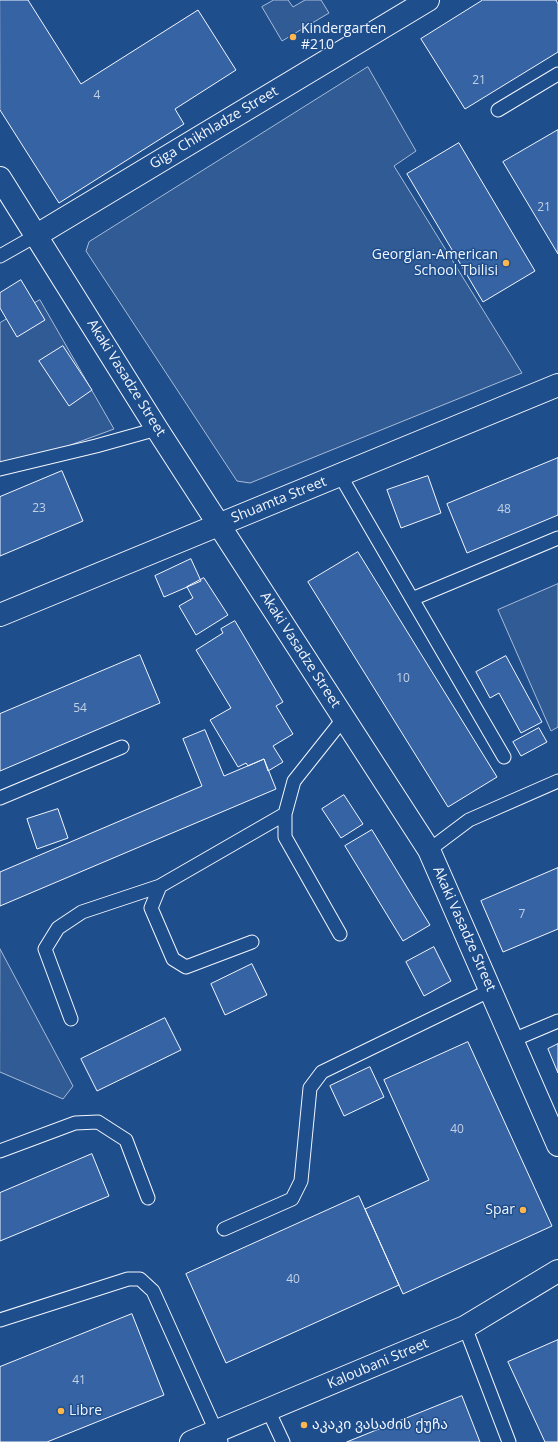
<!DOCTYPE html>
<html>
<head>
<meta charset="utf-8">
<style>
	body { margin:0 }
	canvas { display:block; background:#1f4e8c }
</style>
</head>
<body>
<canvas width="558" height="1442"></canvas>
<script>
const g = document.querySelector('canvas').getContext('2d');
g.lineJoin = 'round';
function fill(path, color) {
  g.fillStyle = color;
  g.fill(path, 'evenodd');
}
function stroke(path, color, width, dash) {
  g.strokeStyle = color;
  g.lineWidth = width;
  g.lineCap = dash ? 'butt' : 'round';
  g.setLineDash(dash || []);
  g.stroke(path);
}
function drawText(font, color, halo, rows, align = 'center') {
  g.font = font + ' "Open Sans","Noto Sans Georgian",sans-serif';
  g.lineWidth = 3;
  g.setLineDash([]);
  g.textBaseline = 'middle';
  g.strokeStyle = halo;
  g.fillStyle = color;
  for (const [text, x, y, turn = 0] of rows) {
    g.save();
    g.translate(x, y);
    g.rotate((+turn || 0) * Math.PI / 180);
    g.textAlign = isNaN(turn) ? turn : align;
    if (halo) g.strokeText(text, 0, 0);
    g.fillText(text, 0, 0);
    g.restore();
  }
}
const built = new Path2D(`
	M 274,0 L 288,0 L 293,7 L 305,0 L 321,0 L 329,13 L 282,41 L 262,7 Z
	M 368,67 L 416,151 L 394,166 L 522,373 L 250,483 L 237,481 L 86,251 L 89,242 Z
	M 40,300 L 114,429 L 0,471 L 0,323 Z
	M 558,584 L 558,727 L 551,731 L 498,610 Z
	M 0,949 L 73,1086 L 63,1099 L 0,1072 Z`);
fill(built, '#305b95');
stroke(built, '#a8bbd7', 1);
const building = new Path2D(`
	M 0,0 L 28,0 L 81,84 L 198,10 L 236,70 L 175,109 L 184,124 L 59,203 L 0,110 Z
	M 483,0 L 556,0 L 558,4 L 558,52 L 465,109 L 421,39 Z
	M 558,130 L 558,254 L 503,162 Z
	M 459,143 L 535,271 L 483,302 L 407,174 Z
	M 21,280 L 45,320 L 17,337 L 0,308 L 0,293 Z
	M 63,346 L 92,390 L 69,406 L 39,361 Z
	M 558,458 L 558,515 L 467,553 L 447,504 Z
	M 62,471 L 83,521 L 0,556 L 0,497 Z
	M 428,476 L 441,513 L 401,528 L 387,490 Z
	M 358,552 L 497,777 L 448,807 L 308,582 Z
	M 191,559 L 201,581 L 164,597 L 155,576 Z
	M 204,578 L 228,615 L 196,635 L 179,606 L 193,598 L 187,587 Z
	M 235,621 L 283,702 L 276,706 L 293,734 L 273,746 L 283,762 L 268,771 L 264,759 L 248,766 L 246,763 L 238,767 L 210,720 L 231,708 L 196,650 L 223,633 L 221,629 Z
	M 140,655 L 160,703 L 0,771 L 0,714 Z
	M 506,656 L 542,722 L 521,733 L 499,693 L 490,698 L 476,672 Z
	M 539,728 L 547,742 L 521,756 L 513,742 Z
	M 205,730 L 224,776 L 264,759 L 276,789 L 0,906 L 0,872 L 202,786 L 183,739 Z
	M 344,795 L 363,824 L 341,838 L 322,809 Z
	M 58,809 L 68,838 L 37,849 L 27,819 Z
	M 372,830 L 430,925 L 403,941 L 345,846 Z
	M 558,868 L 558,929 L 503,952 L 481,901 Z
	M 434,947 L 451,981 L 424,996 L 406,962 Z
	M 252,964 L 267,995 L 225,1015 L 211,984 Z
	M 165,1018 L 181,1050 L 97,1091 L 81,1059 Z
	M 468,1042 L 552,1226 L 403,1294 L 365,1209 L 429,1180 L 384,1080 Z
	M 558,1044 L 558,1073 L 548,1049 Z
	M 370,1067 L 384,1097 L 344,1116 L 330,1086 Z
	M 92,1154 L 109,1196 L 0,1241 L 0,1193 Z
	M 359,1196 L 399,1285 L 226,1363 L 186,1274 Z
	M 132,1314 L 164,1395 L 47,1442 L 0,1442 L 0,1367 Z
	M 558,1340 L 558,1442 L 545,1442 L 508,1362 Z
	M 462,1396 L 480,1442 L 347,1442 Z`);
fill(building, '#3563a3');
stroke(building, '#f2f6ff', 1);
const service = new Path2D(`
	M 498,110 L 558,74
	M 0,256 L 37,235
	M 0,469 L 96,446 L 157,429
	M 340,475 L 504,757
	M 412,599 L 558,538
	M 0,798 L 122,747
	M 429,850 L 469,820 L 558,781
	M 340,934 L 285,837 L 285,814 L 294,781 L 344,718
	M 252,942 L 186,967 L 173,959 L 151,908 L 160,886 L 285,814
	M 71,1019 L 45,949 L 58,928 L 82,912 L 160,886
	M 513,1040 L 558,1021
	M 0,1151 L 75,1123 L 98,1122 L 126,1140 L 148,1198
	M 224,1229 L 292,1199 L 301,1181 L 310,1088 L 322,1072 L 491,990
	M 0,1320 L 128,1279 L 140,1279 L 153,1291 L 221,1442
	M 465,1327 L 509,1442
	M 268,1410 L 283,1442`);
const minor = new Path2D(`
	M 0,178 L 157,429 L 429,850 L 558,1145
	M 37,235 L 428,0
	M 0,615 L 558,385`);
const tertiary = new Path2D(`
	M 191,1442 L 465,1327 L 558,1271`);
stroke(service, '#f2f6ff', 15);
stroke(minor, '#f2f6ff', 24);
stroke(tertiary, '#f2f6ff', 24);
stroke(service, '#1f4e8c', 13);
stroke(minor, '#1f4e8c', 22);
stroke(tertiary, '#1f4e8c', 22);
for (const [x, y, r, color] of [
	[293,37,4,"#ffb74d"],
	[506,263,4,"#ffb74d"],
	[523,1210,4,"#ffb74d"],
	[61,1411,4,"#ffb74d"],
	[304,1425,4,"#ffb74d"]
]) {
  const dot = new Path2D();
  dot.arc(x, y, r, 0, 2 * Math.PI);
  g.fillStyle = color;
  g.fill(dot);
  stroke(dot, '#1f4e8c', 1.5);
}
drawText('12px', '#c3d1e8', null, [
	["21",479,81],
	["4",97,96],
	["21",544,208],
	["23",39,509],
	["48",504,510],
	["10",403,679],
	["54",80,709],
	["7",522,915],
	["40",457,1130],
	["40",293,1280],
	["41",79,1381]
]);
drawText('14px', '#f2f6ff', '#1f4e8c', [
	["Kindergarten",301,29],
	["#210",301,45],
	["Georgian-American",498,255,"right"],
	["School Tbilisi",498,271,"right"],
	["Spar",515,1210,"right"],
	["Libre",69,1411],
	["აკაკი ვასაძის ქუჩა",312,1425]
], 'left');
drawText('14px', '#f2f6ff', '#1f4e8c', [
	["Giga Chikhladze Street",214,128,-31],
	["Akaki Vasadze Street",126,378,58],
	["Shuamta Street",279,500,-22],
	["Akaki Vasadze Street",300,650,57],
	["Akaki Vasadze Street",464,929,66],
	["Kaloubani Street",378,1364,-23]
]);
</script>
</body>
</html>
